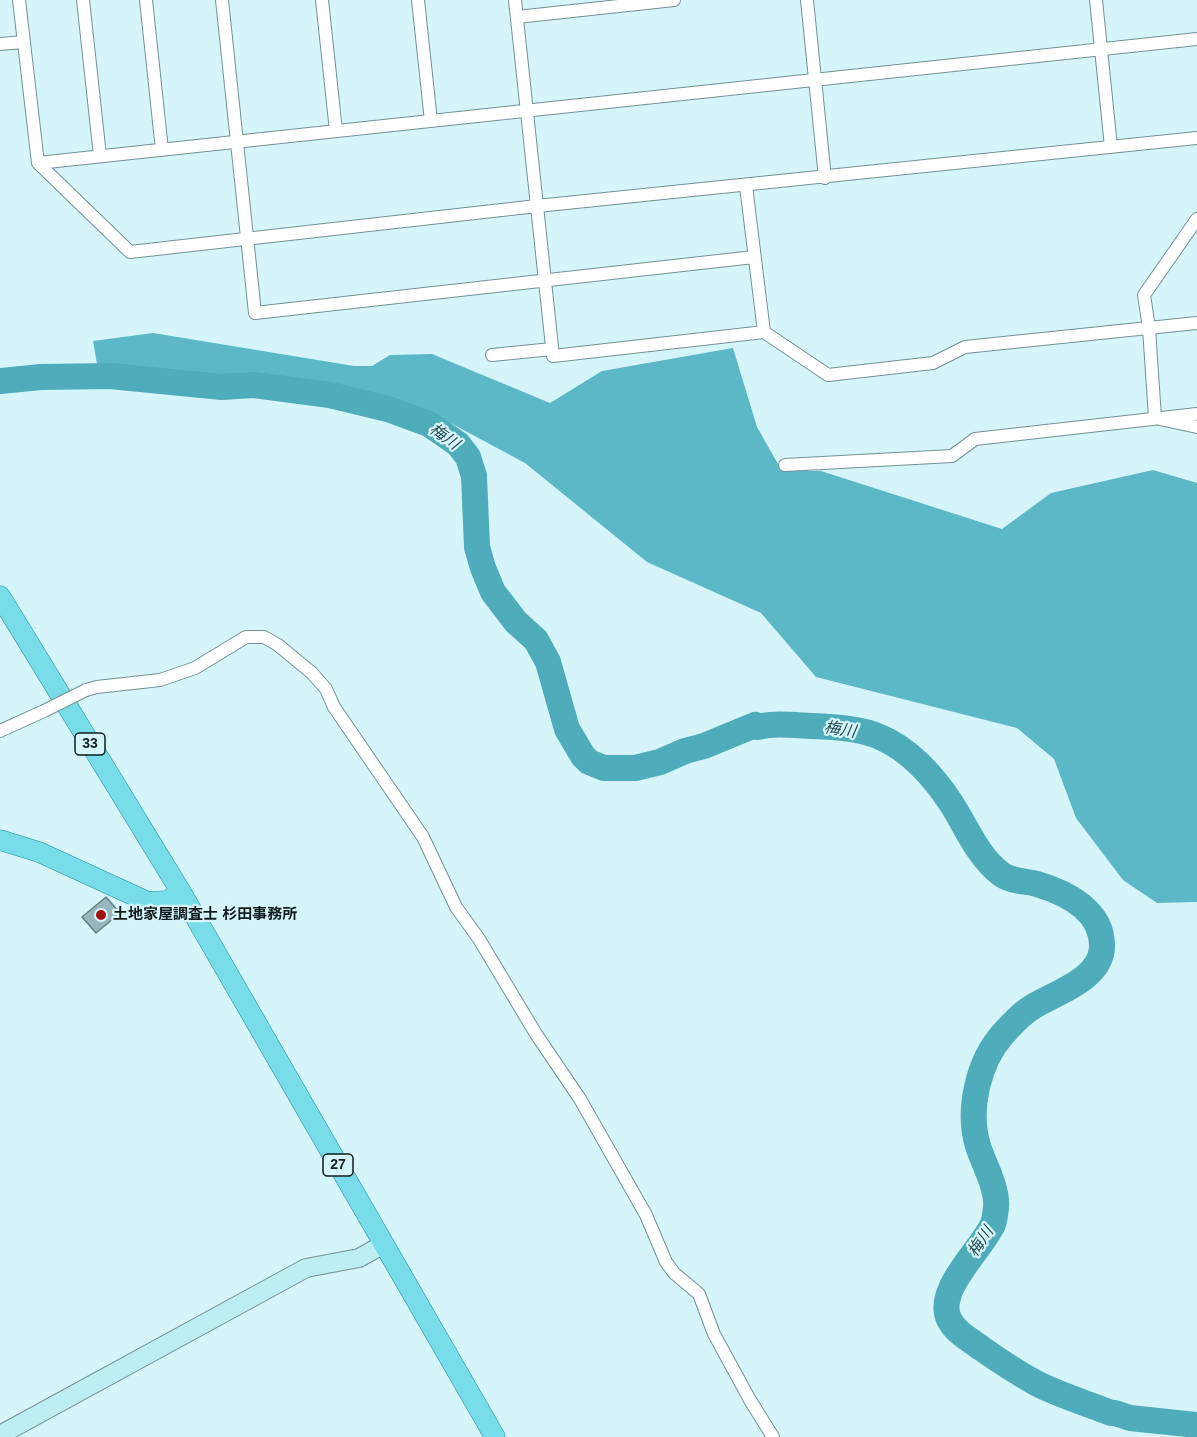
<!DOCTYPE html>
<html>
<head>
<meta charset="utf-8">
<style>
	body { margin:0 }
	canvas { display:block; background:#d5f5fb }
</style>
</head>
<body>
<canvas width="1197" height="1437"></canvas>
<script>
const g = document.querySelector('canvas').getContext('2d');
g.lineJoin = 'round';
function fill(path, color) {
  g.fillStyle = color;
  g.fill(path, 'evenodd');
}
function stroke(path, color, width, dash) {
  g.strokeStyle = color;
  g.lineWidth = width;
  g.lineCap = dash ? 'butt' : 'round';
  g.setLineDash(dash || []);
  g.stroke(path);
}
function drawText(font, color, halo, rows, align = 'center') {
  g.font = font + ' Helvetica,"Noto Sans JP",sans-serif';
  g.lineWidth = 4.5;
  g.setLineDash([]);
  g.textBaseline = 'middle';
  g.strokeStyle = halo;
  g.fillStyle = color;
  for (const [text, x, y, turn = 0] of rows) {
    g.save();
    g.translate(x, y);
    g.rotate((+turn || 0) * Math.PI / 180);
    g.textAlign = isNaN(turn) ? turn : align;
    if (halo) g.strokeText(text, 0, 0);
    g.fillText(text, 0, 0);
    g.restore();
  }
}
fill(new Path2D(`
	M 153,333 L 354,366 L 372,366 L 390,355 L 432,354 L 550,403 L 602,371 L 733,348 L 757,427 L 782,471 L 821,471 L 1002,529 L 1051,493 L 1153,470 L 1197,483 L 1197,902 L 1157,903 L 1123,880 L 1076,818 L 1054,759 L 1017,728 L 816,677 L 761,613 L 647,562 L 525,463 L 430,412 L 311,382 L 97,364 L 93,341 Z`), '#5cb8c6');
stroke(new Path2D(`
	M 0,381 L 41,377 L 110,376 L 222,387 L 254,385 L 330,395 L 388,409 L 429,424 L 458,444 L 468,457 L 474,476 L 477,547 L 483,568 L 493,592 L 516,622 L 536,640 L 548,662 L 567,729 L 583,756 L 589,762 L 604,768 L 635,768 L 660,762 L 685,751 L 704,746 L 755,725 L 757,727 C 775,723 792,725 811,726 C 833,727 860,728 880,737 C 909,749 934,777 951,803 C 966,826 978,857 1001,874 C 1010,881 1026,881 1037,884 C 1067,893 1103,911 1102,947 C 1101,980 1054,993 1031,1008 C 1021,1014 1011,1025 1003,1034 C 978,1062 967,1110 978,1146 C 984,1165 998,1188 996,1208 C 995,1214 995,1219 993,1224 C 982,1249 935,1290 949,1319 C 956,1333 969,1339 981,1348 C 998,1360 1016,1372 1036,1383 C 1059,1395 1086,1403 1111,1413 L 1115,1413 L 1130,1418 L 1197,1425`), '#4facba', 26);
const building = new Path2D(`
	M 106,897 L 120,913 L 96,933 L 82,917 Z`);
fill(building, '#98b7bc');
stroke(building, '#638186', 1.5);
const street = new Path2D(`
	M 19,0 L 38,163 L 130,252 L 537,206 L 1197,138
	M 83,0 L 100,156
	M 146,0 L 162,150
	M 222,0 L 255,313 L 754,257
	M 322,0 L 336,131
	M 418,0 L 431,121
	M 515,0 L 553,356 L 764,332 L 828,375 L 933,363 L 965,347 L 1197,323
	M 807,0 L 825,178
	M 1096,0 L 1111,147
	M 517,17 L 674,0
	M 0,44 L 24,42
	M 38,163 L 1197,39
	M 746,186 L 764,332
	M 1197,219 L 1144,295 L 1149,328 L 1155,418 L 1197,427
	M 492,355 L 552,349
	M 785,465 L 952,456 L 975,439 L 1197,414
	M 86,690 L 97,687 L 160,680 L 195,668 L 246,637 L 264,637 L 278,645 L 312,673 L 326,689 L 334,707 L 423,837 L 456,907 L 479,939 L 536,1034 L 580,1099 L 646,1215 L 666,1262 L 674,1273 L 699,1294 L 714,1334 L 750,1400 L 773,1437
	M 0,731 L 44,711`);
const secondary = new Path2D(`
	M 0,1435 L 306,1268 L 359,1258 L 384,1244`);
const primary = new Path2D(`
	M 0,596 L 181,892 L 495,1437
	M 0,840 L 39,852 L 148,902 L 167,901 L 181,892`);
stroke(street, '#739196', 14);
stroke(secondary, '#739196', 20);
stroke(primary, '#1b8b99', 21);
stroke(street, '#fff', 12);
stroke(secondary, '#bceef4', 18);
stroke(primary, '#79dde9', 20);
const streetBridge = new Path2D(`
	M 44,711 L 86,690`);
stroke(streetBridge, '#739196', 14, []);
stroke(streetBridge, '#fff', 12);
for (const [x, y, r, color] of [
	[101,915,6,"#a50f0f"]
]) {
  const dot = new Path2D();
  dot.arc(x, y, r, 0, 2 * Math.PI);
  g.fillStyle = color;
  g.fill(dot);
  stroke(dot, '#d5f5fb', 2);
}
for (const [x, y, w] of [
	[90,744,30],
	[338,1165,30]
]) {
  const box = new Path2D();
  box.roundRect(x - w / 2, y - 11, w, 22, 4.5);
  g.fillStyle = '#d5f5fb';
  g.fill(box);
  stroke(box, '#111d1f', 1.5);
}
drawText('bold 14px', '#111d1f', null, [
	["33",90,744],
	["27",338,1165]
]);
drawText('bold 15px', '#111d1f', '#d5f5fb', [
	["土地家屋調査士 杉田事務所",113,915]
], 'left');
drawText('italic 16px', '#224c52', '#d5f5fb', [
	["梅川",444,437,36],
	["梅川",840,730,9],
	["梅川",981,1242,-56]
]);
</script>
</body>
</html>
